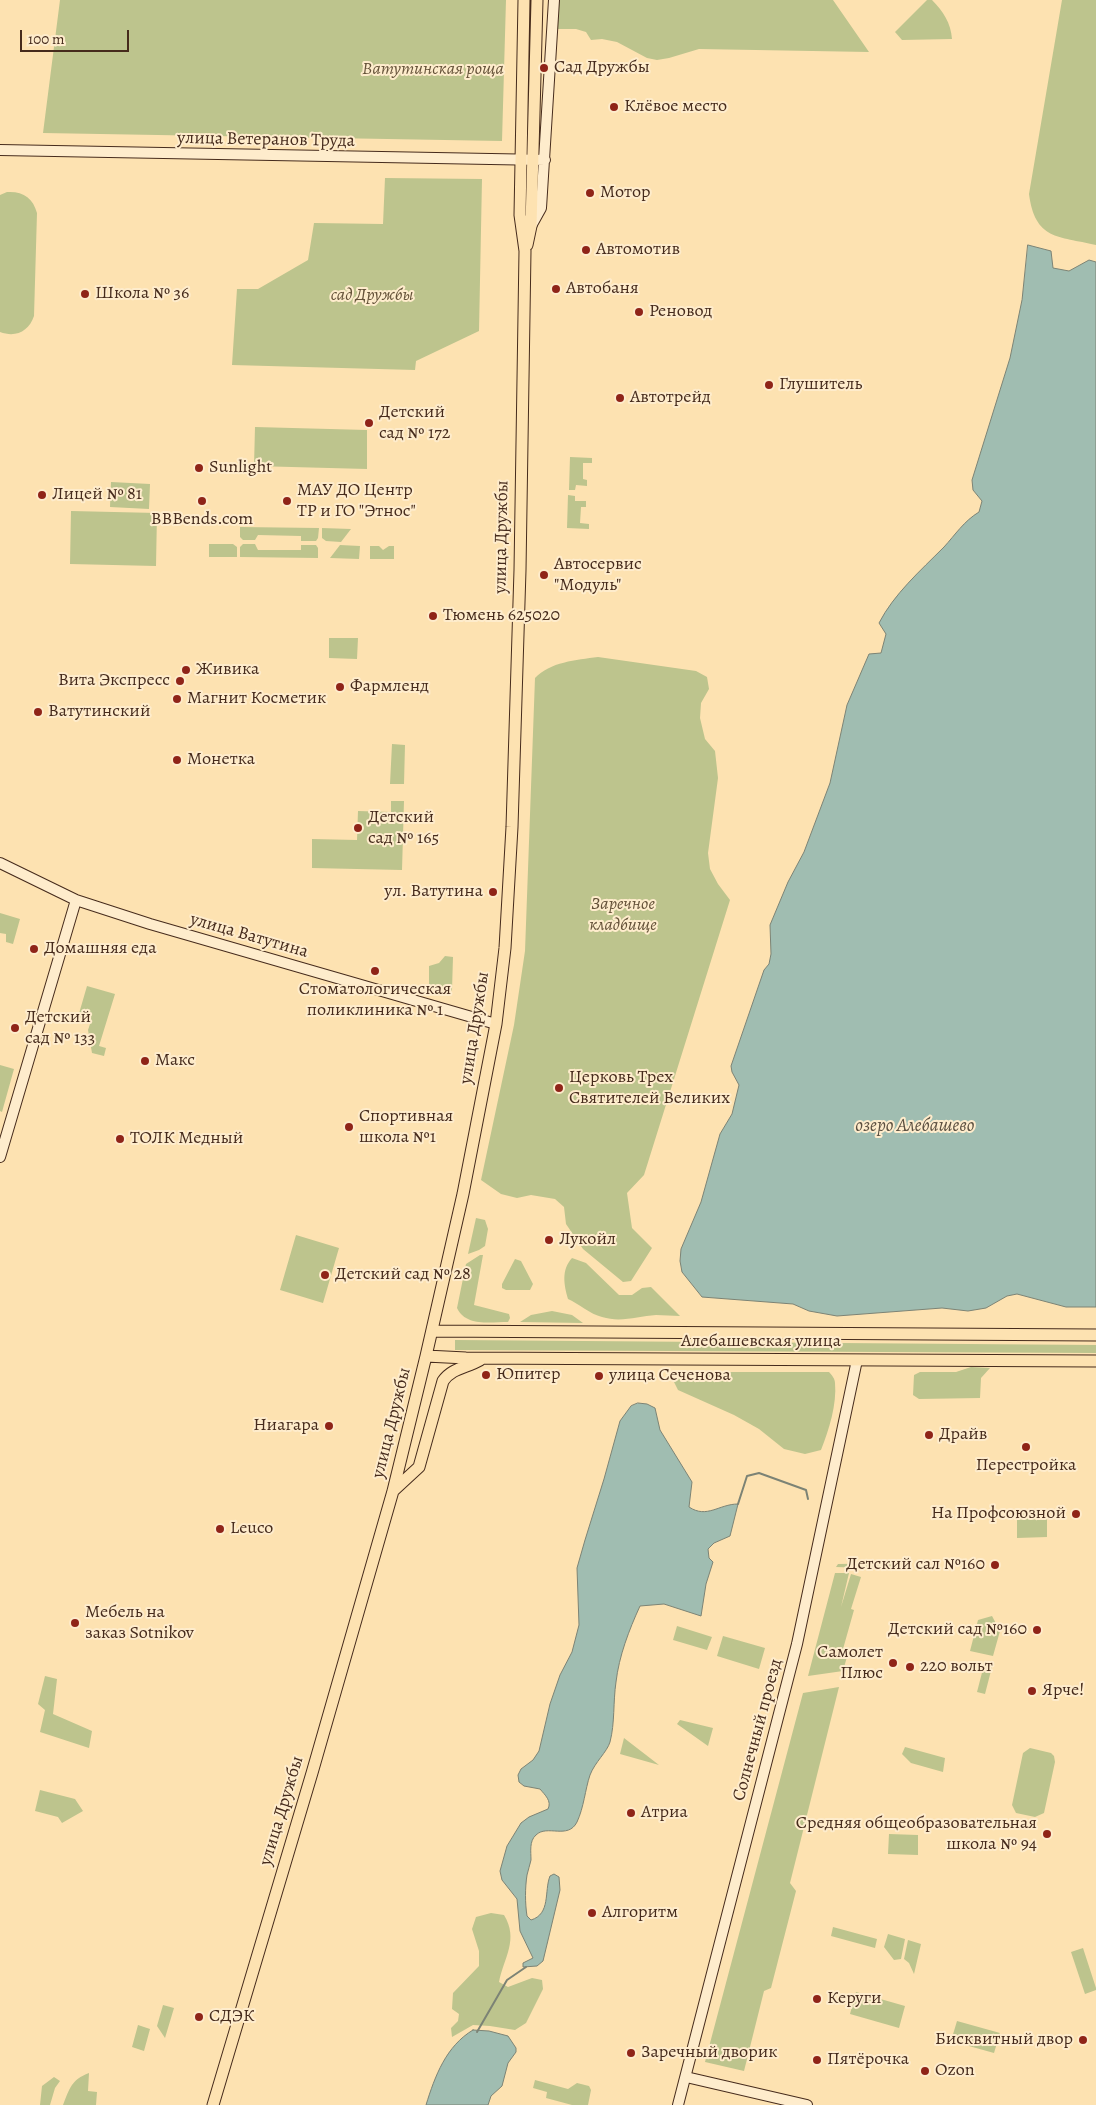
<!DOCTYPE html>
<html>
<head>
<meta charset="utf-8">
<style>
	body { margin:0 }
	#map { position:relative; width:1096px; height:2105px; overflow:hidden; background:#fde2b1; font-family:Alegreya,serif }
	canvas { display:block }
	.scale { position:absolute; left:20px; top:30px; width:109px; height:22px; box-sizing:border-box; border:2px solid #462b1c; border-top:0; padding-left:6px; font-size:15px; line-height:18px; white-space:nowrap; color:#462b1c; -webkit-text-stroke:4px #feeccc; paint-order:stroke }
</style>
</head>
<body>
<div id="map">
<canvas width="1096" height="2105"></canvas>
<div class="scale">100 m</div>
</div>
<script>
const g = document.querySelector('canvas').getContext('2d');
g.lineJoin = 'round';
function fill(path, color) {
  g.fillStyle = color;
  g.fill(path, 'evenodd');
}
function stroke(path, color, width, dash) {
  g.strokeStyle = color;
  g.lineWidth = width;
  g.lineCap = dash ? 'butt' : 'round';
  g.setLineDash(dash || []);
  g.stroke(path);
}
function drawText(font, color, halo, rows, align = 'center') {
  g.font = font + ' Alegreya,serif';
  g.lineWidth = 4;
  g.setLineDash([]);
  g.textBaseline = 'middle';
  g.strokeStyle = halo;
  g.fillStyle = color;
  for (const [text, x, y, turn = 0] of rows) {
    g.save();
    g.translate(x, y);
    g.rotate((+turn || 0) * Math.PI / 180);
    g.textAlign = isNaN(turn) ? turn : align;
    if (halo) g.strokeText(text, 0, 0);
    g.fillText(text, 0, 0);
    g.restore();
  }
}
fill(new Path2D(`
	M 60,0 L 506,0 L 502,141 L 43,133 Z
	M 558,0 L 833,0 L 869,52 L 699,49 L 669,58 L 657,60 L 647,58 L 617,42 L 602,39 L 591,40 L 586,32 L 576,29 L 557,29 Z
	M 927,0 L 932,0 C 943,11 951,23 952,39 L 902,40 L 895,32 Z
	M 1062,0 L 1096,0 L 1096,245 C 1058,236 1035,240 1029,194 Z
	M 385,178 L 482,179 L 479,331 L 416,361 L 415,370 L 232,365 L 237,289 L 258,289 L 308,260 L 314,223 L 383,224 Z
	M 7,192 C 23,191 33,198 37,213 L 34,316 C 29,331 16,338 0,332 L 0,195 Z
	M 255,427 L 367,430 L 367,469 L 254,466 Z
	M 570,457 L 592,458 L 592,463 L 583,463 L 583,479 L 587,480 L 587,486 L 576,485 L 575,490 L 569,490 Z
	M 111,482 L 150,484 L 149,509 L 110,507 Z
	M 568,495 L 575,496 L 575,501 L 586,501 L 586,507 L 581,507 L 580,523 L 589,524 L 589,529 L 567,528 Z
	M 71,511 L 157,513 L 156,566 L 70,564 Z
	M 240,527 L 319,528 L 318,538 L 316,541 L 301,541 L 301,536 L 258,535 L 255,540 L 243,540 L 240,537 Z
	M 322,528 L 351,529 L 341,542 L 326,541 L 322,538 Z
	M 209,544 L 233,544 L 237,547 L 237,557 L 209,557 Z
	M 243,544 L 255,544 L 258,550 L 301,550 L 301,545 L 316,545 L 318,548 L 318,558 L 240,557 L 240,547 Z
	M 340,545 L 360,546 L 359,559 L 330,558 Z
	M 370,546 L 379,546 L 383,550 L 389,546 L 394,546 L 394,559 L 370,559 Z
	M 329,638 L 358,638 L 357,659 L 329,658 Z
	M 598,657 L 696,671 L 707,677 L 709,689 L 701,703 L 700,718 L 705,739 L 715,751 L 718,778 L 708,853 L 710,869 L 718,884 L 730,900 L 644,1175 L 627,1193 L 632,1228 L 652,1248 L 631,1281 L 623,1282 L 583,1249 L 566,1224 L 564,1207 L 555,1199 L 531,1195 L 517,1198 L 501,1194 L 481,1180 L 514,1025 L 525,951 L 535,678 C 550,662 576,660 598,657 Z
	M 392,744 L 405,745 L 404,784 L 390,784 Z
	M 391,801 L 404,801 L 402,870 L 312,868 L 312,839 L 357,840 L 358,811 L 391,812 Z
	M 0,913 L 20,919 L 13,944 L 6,942 L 6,934 L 0,933 Z
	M 445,956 L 453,957 L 452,990 L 449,993 L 429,986 L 429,966 L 439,963 Z
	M 87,986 L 115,994 L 99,1046 L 106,1048 L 104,1056 L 92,1053 L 88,1030 L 91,1021 L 78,1017 Z
	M 0,1065 L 14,1069 L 2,1112 L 0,1111 Z
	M 476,1218 L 485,1220 L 488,1229 L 485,1246 L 479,1250 L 468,1254 Z
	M 296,1235 L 339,1248 L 323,1303 L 280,1290 Z
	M 480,1255 L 483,1255 L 474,1305 L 509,1314 L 510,1318 L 508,1322 C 491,1322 466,1327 457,1308 L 466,1264 Z
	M 572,1258 L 586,1263 L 619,1295 L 632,1295 L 642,1288 L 651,1287 L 680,1316 C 672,1316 664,1315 656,1315 C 638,1316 621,1323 602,1317 C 590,1314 579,1304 568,1299 C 564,1285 561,1270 572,1258 Z
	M 515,1259 L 521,1261 L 533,1284 L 530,1290 L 506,1290 L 502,1288 L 502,1284 Z
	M 552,1311 L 572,1315 L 583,1323 L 520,1322 L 531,1315 Z
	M 455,1340 L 1096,1345 L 1096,1353 L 455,1350 Z
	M 971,1367 L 990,1368 L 981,1378 L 980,1398 L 919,1399 L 913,1395 L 914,1375 L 920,1372 L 956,1372 Z
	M 674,1372 L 829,1372 C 832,1375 835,1379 835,1383 C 837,1404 829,1430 821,1450 L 805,1454 L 784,1449 L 759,1429 L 734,1415 L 678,1390 L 674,1382 Z
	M 1017,1511 L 1047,1511 L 1047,1537 L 1017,1538 Z
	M 896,1563 L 900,1569 L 836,1567 L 838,1564 Z
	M 835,1573 L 849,1573 L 841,1607 L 851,1574 L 861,1577 L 851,1609 L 854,1610 L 843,1649 L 848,1653 L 843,1671 L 808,1676 Z
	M 992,1616 L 1000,1631 L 993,1656 L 970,1651 L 978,1620 Z
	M 677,1626 L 712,1637 L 707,1650 L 673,1640 Z
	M 723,1636 L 765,1648 L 759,1669 L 717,1656 Z
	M 985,1661 L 993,1663 L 985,1694 L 977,1692 Z
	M 45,1676 L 57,1679 L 53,1714 L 92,1731 L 89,1748 L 40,1732 L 45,1710 L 38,1704 Z
	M 839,1687 L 790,1883 L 796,1891 L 771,1988 L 764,1991 L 744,2071 L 705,2062 L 803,1693 Z
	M 680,1720 L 713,1728 L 708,1746 L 677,1724 Z
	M 624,1738 L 659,1765 L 620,1754 Z
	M 905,1747 L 945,1758 L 943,1772 L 911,1763 L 902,1754 Z
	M 1030,1748 L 1051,1753 L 1054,1756 L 1055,1762 L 1044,1813 L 1035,1817 L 1016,1813 L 1012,1805 L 1023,1753 Z
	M 40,1790 L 75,1799 L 83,1811 L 62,1823 L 58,1817 L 35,1811 Z
	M 889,1834 L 918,1835 L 918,1855 L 888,1854 Z
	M 491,1913 L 504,1915 C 519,1940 504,1957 499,1982 L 508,1987 L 532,1978 L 542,1980 L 543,1989 L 526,2023 L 515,2030 L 490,2026 L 473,2025 L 452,2037 L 451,2028 L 458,2021 L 459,2014 L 452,2009 L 453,1993 L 479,1966 L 479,1951 L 472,1929 L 476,1917 Z
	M 833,1927 L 877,1939 L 875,1948 L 831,1936 Z
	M 888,1934 L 905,1939 L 901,1959 L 894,1960 L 884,1947 Z
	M 908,1940 L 921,1944 L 914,1974 L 909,1963 L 904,1959 Z
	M 1083,1948 L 1096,1988 L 1096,1990 L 1085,1994 L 1071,1952 Z
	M 856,1992 L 905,2006 L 899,2028 L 850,2014 Z
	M 163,2005 L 174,2008 L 165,2038 L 157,2026 Z
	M 957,2021 L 1000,2033 L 994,2053 L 951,2041 Z
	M 138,2025 L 150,2029 L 144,2051 L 132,2047 Z
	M 89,2073 L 88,2091 L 97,2092 L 96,2105 L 63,2105 C 70,2088 71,2080 89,2073 Z
	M 54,2077 L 60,2081 L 55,2088 L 50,2105 L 40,2105 L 42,2086 Z
	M 535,2080 L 568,2089 L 577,2083 L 589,2086 L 591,2090 L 588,2105 L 572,2105 L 546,2098 L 547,2092 L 533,2088 Z`), '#bdc48d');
const water = new Path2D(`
	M 1028,245 L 1051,251 L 1053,268 L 1069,271 L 1089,260 L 1096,262 L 1096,1307 L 1066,1307 L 1017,1294 L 1007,1296 L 986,1308 L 968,1311 L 942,1308 L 837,1316 L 809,1311 L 793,1304 L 702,1297 L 682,1272 L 680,1261 L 681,1249 L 701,1202 L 720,1134 L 732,1114 L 739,1085 L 732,1072 L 731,1066 L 764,970 L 769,964 L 771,954 L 770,925 L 788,882 L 804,852 L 830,783 L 847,705 L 869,654 L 881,653 L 886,634 L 879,623 C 894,594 920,571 944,547 C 955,535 964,521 979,512 L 982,501 L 973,490 L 972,480 L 1010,358 L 1022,300 Z
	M 638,1403 L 647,1404 L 655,1408 L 660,1430 L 692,1482 L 689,1507 C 707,1519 719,1504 738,1504 L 730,1536 L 714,1543 L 708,1549 L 709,1558 L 713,1562 L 706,1584 L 701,1616 L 664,1604 L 640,1606 C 629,1630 619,1656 616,1682 C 613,1702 615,1723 610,1742 C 607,1752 595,1762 590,1775 C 585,1790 584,1807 577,1822 C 568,1840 547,1824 536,1835 C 529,1841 531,1852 531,1860 C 530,1865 528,1870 527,1875 C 525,1888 525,1903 527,1916 L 531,1920 C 551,1914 544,1891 550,1876 L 554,1874 L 559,1877 L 560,1890 L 543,1961 L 537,1966 L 523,1967 L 523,1963 L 533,1958 L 520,1931 L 517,1899 L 502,1880 L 500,1871 L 507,1846 L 521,1823 L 529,1817 L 548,1809 C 552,1801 545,1795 540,1789 L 524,1786 L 519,1782 L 518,1775 L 521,1769 L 533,1760 L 539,1751 L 550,1704 L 560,1675 L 572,1652 L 579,1625 L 577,1568 L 585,1540 L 604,1479 L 620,1421 L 631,1406 Z
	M 473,2030 L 489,2031 L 508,2036 L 516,2048 L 516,2052 L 508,2063 L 502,2086 L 491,2096 L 488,2105 L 426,2105 C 435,2076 446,2046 473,2030 Z`);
fill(water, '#a0bdb1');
stroke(water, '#7c8375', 1);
stroke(new Path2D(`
	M 738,1504 L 747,1476 L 759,1473 L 806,1490 L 808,1499
	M 477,2032 L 507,1980 L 526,1967`), '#7c8375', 2);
const secondary = new Path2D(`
	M 0,150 L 545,160
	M 531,226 L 541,208 L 554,0
	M 0,863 L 76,900 L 150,924 L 496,1024
	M 0,1157 L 76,900
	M 686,2077 L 807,2105
	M 678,2105 L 797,1644 L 857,1360`);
const primary = new Path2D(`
	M 527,245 L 531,226 L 537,0
	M 432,1331 L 1096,1335
	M 426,1356 L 466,1358 L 1096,1361
	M 393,1491 L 419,1467 L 443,1381 C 452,1368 466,1368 480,1360
	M 213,2105 L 312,1773 L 393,1491 L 426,1356 L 463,1194 L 496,1024 L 505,948 L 512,827 L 520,570 L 525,251 L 520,215 L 524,0`);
stroke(secondary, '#462b1c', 12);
stroke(primary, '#462b1c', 13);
stroke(secondary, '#feeccc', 10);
stroke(primary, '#fde2b1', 11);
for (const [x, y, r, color] of [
	[544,68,5,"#8f2418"],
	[614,107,5,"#8f2418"],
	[590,193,5,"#8f2418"],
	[586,250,5,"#8f2418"],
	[556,289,5,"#8f2418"],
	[85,294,5,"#8f2418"],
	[639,312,5,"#8f2418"],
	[769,385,5,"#8f2418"],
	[620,398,5,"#8f2418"],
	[369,423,5,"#8f2418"],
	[199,468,5,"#8f2418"],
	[42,495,5,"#8f2418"],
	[202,501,5,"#8f2418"],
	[287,501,5,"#8f2418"],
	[544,575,5,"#8f2418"],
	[433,616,5,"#8f2418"],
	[186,670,5,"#8f2418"],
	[180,681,5,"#8f2418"],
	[340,687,5,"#8f2418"],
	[177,699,5,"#8f2418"],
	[38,712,5,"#8f2418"],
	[177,760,5,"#8f2418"],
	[358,828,5,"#8f2418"],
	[493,892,5,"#8f2418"],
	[34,949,5,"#8f2418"],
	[375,971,5,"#8f2418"],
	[15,1028,5,"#8f2418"],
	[145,1061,5,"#8f2418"],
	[559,1088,5,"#8f2418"],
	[349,1127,5,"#8f2418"],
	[120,1139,5,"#8f2418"],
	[549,1240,5,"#8f2418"],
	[325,1275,5,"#8f2418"],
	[486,1375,5,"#8f2418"],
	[599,1376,5,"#8f2418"],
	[329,1426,5,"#8f2418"],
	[929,1435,5,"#8f2418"],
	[1026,1447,5,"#8f2418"],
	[1076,1514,5,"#8f2418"],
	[220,1529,5,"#8f2418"],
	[995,1565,5,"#8f2418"],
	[75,1623,5,"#8f2418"],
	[1037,1630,5,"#8f2418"],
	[893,1663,5,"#8f2418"],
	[910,1667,5,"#8f2418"],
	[1032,1691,5,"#8f2418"],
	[631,1813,5,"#8f2418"],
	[1047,1834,5,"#8f2418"],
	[592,1913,5,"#8f2418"],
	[817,1999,5,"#8f2418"],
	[199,2017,5,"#8f2418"],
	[1083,2040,5,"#8f2418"],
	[631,2053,5,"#8f2418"],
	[817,2060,5,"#8f2418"],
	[925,2071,5,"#8f2418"]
]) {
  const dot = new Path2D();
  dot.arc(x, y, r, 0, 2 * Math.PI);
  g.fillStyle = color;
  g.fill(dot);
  stroke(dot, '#feeccc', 2);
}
drawText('18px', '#462b1c', '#feeccc', [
	["Сад Дружбы",554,68],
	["Клёвое место",624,107],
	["Мотор",600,193],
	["Автомотив",596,250],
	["Автобаня",566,289],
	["Школа № 36",95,294],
	["Реновод",649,312],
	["Глушитель",779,385],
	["Автотрейд",630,398],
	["Детский",379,413],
	["сад № 172",379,434],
	["Sunlight",209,468],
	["МАУ ДО Центр",297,491],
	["ТР и ГО \"Этнос\"",297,512],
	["Лицей № 81",52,495],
	["BBBends.com",202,520,"center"],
	["Автосервис",554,565],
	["\"Модуль\"",554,586],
	["Тюмень 625020",443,616],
	["Живика",196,670],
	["Вита Экспресс",170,681,"right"],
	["Фармленд",350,687],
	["Магнит Косметик",187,699],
	["Ватутинский",48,712],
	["Монетка",187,760],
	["Детский",368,818],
	["сад № 165",368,839],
	["ул. Ватутина",483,892,"right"],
	["Домашняя еда",44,949],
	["Стоматологическая",375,990,"center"],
	["поликлиника № 1",375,1011,"center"],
	["Детский",25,1018],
	["сад № 133",25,1039],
	["Макс",155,1061],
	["Церковь Трех",569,1078],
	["Святителей Великих",569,1099],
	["Спортивная",359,1117],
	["школа №1",359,1138],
	["ТОЛК Медный",130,1139],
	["Лукойл",559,1240],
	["Детский сад № 28",335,1275],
	["Юпитер",496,1375],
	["улица Сеченова",609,1376],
	["Ниагара",319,1426,"right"],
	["Драйв",939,1435],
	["Перестройка",1026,1466,"center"],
	["На Профсоюзной",1066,1514,"right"],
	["Leuco",230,1529],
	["Детский сал №160",985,1565,"right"],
	["Мебель на",85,1613],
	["заказ Sotnikov",85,1634],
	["Детский сад №160",1027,1630,"right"],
	["Самолет",883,1653,"right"],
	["Плюс",883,1674,"right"],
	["220 вольт",920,1667],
	["Ярче!",1042,1691],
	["Атриа",641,1813],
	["Средняя общеобразовательная",1037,1824,"right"],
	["школа № 94",1037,1845,"right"],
	["Алгоритм",602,1913],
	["Керуги",827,1999],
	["СДЭК",209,2017],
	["Бисквитный двор",1073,2040,"right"],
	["Заречный дворик",641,2053],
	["Пятёрочка",827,2060],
	["Ozon",935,2071]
], 'left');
drawText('italic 18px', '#645138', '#feeccc', [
	["Ватутинская роща",433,70],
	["сад Дружбы",372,296],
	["Заречное",623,905],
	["кладбище",623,926]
]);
drawText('18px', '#462b1c', '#feeccc', [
	["улица Ветеранов Труда",266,140,1],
	["улица Дружбы",502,537,-89],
	["улица Ватутина",249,936,16],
	["улица Дружбы",475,1028,-81],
	["Алебашевская улица",761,1342],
	["улица Дружбы",392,1423,-76],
	["Солнечный проезд",758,1730,-75],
	["улица Дружбы",282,1811,-73]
]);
drawText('italic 19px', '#5c5041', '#feeccc', [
	["озеро Алебашево",915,1126]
]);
</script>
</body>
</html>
